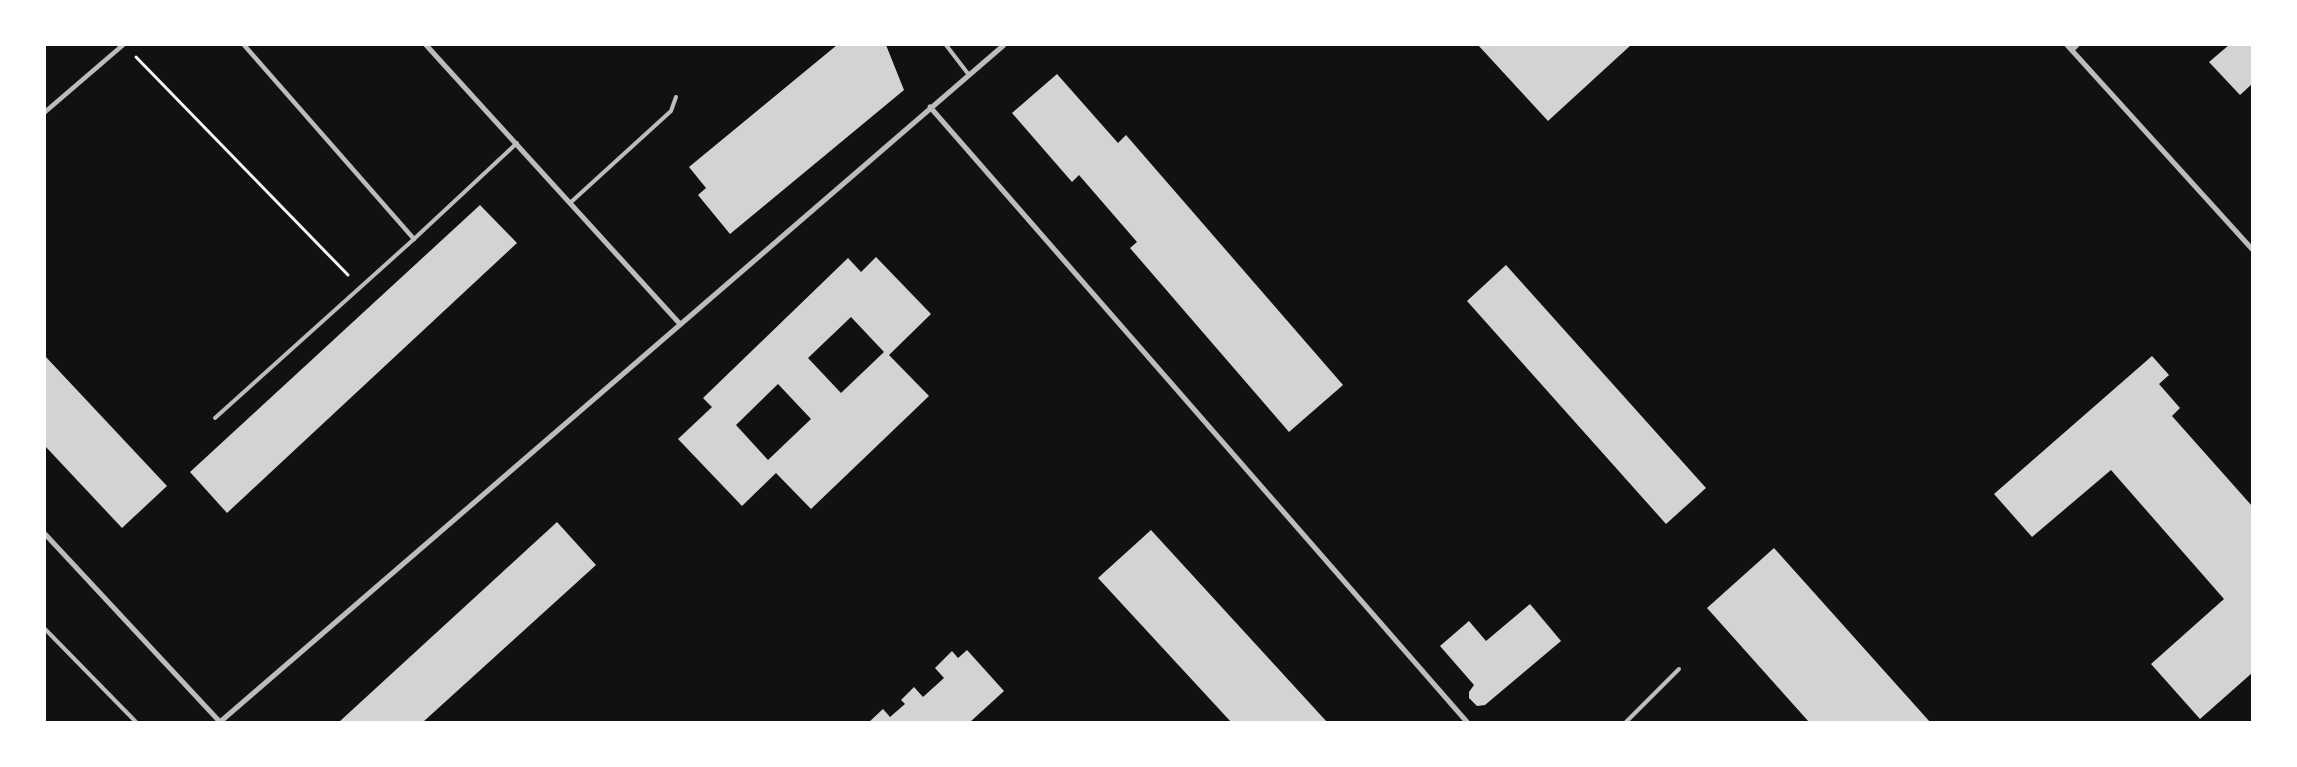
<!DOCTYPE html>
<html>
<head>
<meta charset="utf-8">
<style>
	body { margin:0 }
	#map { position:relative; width:2297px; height:767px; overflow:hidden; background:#111; font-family:Helvetica,sans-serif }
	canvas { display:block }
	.frame { position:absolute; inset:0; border:46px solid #fff; pointer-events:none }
</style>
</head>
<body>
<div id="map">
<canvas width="2297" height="767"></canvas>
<div class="frame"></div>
</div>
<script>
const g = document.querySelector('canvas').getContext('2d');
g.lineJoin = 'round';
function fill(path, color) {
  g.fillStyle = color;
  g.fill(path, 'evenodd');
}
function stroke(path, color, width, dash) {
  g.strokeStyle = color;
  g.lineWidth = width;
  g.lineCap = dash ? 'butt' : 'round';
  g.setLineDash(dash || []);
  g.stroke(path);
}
fill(new Path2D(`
	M 837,45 L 886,45 L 904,90 L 730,234 L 698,195 L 706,188 L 689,167 Z
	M 1478,45 L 1631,45 L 1548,121 Z
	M 2229,45 L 2252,45 L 2252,84 L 2240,95 L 2209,62 Z
	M 1057,74 L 1118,143 L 1126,135 L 1343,385 L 1289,432 L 1130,248 L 1137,242 L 1079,175 L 1072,182 L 1012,113 Z
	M 480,205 L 517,243 L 227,513 L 190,472 Z
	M 876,257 L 931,314 L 889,355 L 929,396 L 811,509 L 776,473 L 742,506 L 678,439 L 712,407 L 703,398 L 848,258 L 861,272 ZM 851,317 L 884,352 L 841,393 L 808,358 ZM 778,384 L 811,419 L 768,460 L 736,425 Z
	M 1506,265 L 1706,488 L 1666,524 L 1467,301 Z
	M 45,356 L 167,486 L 122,528 L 45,446 Z
	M 2152,356 L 2169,375 L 2159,384 L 2180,408 L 2172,416 L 2252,506 L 2252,673 L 2200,719 L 2151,664 L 2224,599 L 2111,470 L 2032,537 L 1994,494 Z
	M 557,522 L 596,565 L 423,722 L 339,722 Z
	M 1151,530 L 1327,722 L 1231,722 L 1098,578 Z
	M 1774,548 L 1930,722 L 1809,722 L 1707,608 Z
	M 1530,604 L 1561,641 L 1485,705 L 1477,706 L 1469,698 L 1469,692 L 1474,685 L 1440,646 L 1469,621 L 1486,641 Z
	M 967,650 L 1004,691 L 970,722 L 869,722 L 883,709 L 890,717 L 905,704 L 901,700 L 914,687 L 923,697 L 944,678 L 935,668 L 952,651 L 958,658 Z`), '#d3d3d3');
stroke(new Path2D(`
	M 136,57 L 348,275`), '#f5f5f5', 3);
stroke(new Path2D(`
	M 946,45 L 969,75
	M 570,203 L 671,111 L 676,97
	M 215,418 L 414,239 L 517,143
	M 45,629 L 136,722
	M 1626,722 L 1679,669`), '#bcbcbc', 4);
stroke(new Path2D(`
	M 244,45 L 414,239
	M 45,112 L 123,45`), '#bcbcbc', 4.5);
stroke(new Path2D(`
	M 426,45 L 680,324
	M 2067,45 L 2252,249
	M 2072,50 L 2077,45
	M 930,107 L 1467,722
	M 45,534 L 220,722
	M 220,722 L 1004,45`), '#bcbcbc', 5);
</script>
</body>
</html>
